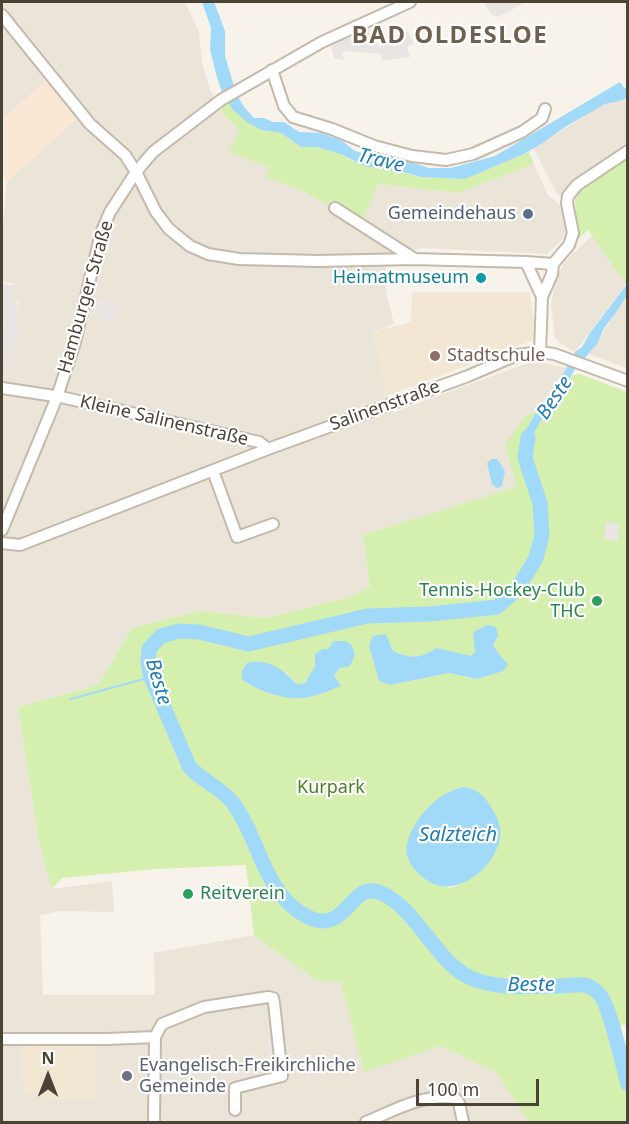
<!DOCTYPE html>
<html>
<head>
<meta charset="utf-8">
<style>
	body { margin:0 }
	#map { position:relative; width:629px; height:1124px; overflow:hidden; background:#f7f2ea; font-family:"Noto Sans",sans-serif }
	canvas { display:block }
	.frame { position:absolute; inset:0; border:3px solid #4c4337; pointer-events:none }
	.north { position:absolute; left:18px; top:1046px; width:60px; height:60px; -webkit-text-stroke:4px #fff; paint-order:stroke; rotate:0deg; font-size:16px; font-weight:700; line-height:24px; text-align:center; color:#4c4337 }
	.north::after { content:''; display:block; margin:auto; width:21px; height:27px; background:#4c4337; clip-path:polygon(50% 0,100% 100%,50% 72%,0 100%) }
	.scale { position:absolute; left:416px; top:1079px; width:123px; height:27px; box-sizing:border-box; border:3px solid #4c4337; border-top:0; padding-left:8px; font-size:18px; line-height:21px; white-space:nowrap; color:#4c4337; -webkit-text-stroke:4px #fff; paint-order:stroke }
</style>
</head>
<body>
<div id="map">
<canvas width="629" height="1124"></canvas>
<div class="frame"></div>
<div class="north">N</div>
<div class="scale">100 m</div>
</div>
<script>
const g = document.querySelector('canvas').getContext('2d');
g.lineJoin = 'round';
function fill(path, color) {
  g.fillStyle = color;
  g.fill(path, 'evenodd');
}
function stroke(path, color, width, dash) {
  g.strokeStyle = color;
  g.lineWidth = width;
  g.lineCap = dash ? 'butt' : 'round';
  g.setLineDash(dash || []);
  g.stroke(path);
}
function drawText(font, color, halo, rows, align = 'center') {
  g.font = font + ' "Noto Sans",sans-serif';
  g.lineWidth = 4.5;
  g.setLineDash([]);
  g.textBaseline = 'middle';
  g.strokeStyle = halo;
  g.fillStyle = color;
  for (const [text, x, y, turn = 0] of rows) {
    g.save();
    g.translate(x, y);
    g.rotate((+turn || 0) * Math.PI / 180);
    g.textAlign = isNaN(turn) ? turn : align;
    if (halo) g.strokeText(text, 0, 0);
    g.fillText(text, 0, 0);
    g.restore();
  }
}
fill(new Path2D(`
	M 2,2 L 185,2 L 199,32 L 202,63 L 210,89 L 224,115 L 240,130 L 269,167 L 266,177 L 300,190 L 330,206 L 339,206 L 362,221 L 378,184 L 458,193 L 534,164 L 548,195 L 562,207 L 567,228 L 561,241 L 547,254 L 422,248 L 385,260 L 386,291 L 394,324 L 373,332 L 387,396 L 394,412 L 528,363 L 543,363 L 566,368 L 565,372 L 550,399 L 537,411 L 525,416 L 518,487 L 363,535 L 370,588 L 346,598 L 267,618 L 200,611 L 132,628 L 98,685 L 18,707 L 39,841 L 52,889 L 112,881 L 114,912 L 61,911 L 40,915 L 43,995 L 155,995 L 154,953 L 254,935 L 315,980 L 341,982 L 364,1071 L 440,1046 L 496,1072 L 529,1122 L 2,1122 L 2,506 L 3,502 L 2,501 L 2,363 L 20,304 L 11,299 L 15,284 L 2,281 L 2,235 L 7,182 L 78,117 L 47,80 L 3,119 L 2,117 Z
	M 627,94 L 627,143 L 573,183 L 564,192 L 563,197 L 557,194 L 534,149 L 590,112 L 605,104 L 620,101 L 626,98 Z
	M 593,235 L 626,284 L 575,352 L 560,343 L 555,337 L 551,304 L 555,281 L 565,261 Z
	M 627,295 L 627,368 L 589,354 Z`), '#ebe4d8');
fill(new Path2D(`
	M 47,80 L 78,117 L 7,182 L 2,173 L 3,119 Z`), '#fae8d4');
fill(new Path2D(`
	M 412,292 L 530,292 L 536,339 L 387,396 L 373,332 L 411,322 Z
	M 21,1043 L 95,1045 L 96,1099 L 59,1100 L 23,1093 Z`), '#f1e7d3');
fill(new Path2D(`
	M 226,99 L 261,130 L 281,133 L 301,147 L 317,147 L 328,149 L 341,154 L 352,161 L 421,177 L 464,179 L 529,152 L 534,164 L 458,193 L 378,184 L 362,221 L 339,206 L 330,206 L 300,190 L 266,177 L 269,167 L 229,152 L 240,130 L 224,115 L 219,104 Z
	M 627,156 L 628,283 L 626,284 L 588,230 L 577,240 L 575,196 L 578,190 Z
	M 580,374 L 627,392 L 628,1024 L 612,1028 L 627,1084 L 627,1122 L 529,1122 L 496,1072 L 440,1046 L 364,1072 L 341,982 L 315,980 L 254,935 L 246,865 L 155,869 L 62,878 L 52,889 L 39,841 L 18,707 L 98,685 L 132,628 L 200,611 L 267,618 L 346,598 L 370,588 L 363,535 L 517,487 L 505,445 L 525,416 L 537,411 L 525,431 L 525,457 L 530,439 L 541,421 L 554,406 L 573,375 ZM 386,634 L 393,651 C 411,659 420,659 436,649 L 471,656 L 498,636 L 477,679 L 449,673 L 390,685 ZM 315,666 L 340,668 L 333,675 L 340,686 L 278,696 L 251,686 L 242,680 L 286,672 L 296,684 L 305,683 ZM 500,837 C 486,858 475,882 449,888 L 415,871 L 407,848 Z`), '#d5efaf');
fill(new Path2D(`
	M 484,2 L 526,2 L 498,17 L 491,14 Z
	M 370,28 L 378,46 L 388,42 L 387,39 L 408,31 L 414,44 L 407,47 L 410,57 L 382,61 L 382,54 L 342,51 L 344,60 L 334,58 L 331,45 Z
	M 3,284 L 15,286 L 14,301 L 19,305 L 15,326 L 20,329 L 15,349 L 11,350 L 5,378 L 2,379 L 2,325 L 4,325 L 2,319 Z
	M 94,297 L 118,305 L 113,322 L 90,314 Z
	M 606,522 L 619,524 L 618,541 L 604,539 Z
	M 265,1016 L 271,1016 L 275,1057 L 268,1057 Z
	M 159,1033 L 165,1033 L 165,1090 L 159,1090 Z`), '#e8e5e2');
fill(new Path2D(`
	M 202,2 L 214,2 L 225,31 L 225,56 L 236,93 L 244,107 L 254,118 L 264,118 L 273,122 L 284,122 L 299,132 L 321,133 L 341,140 L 355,151 L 373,156 L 391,156 L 429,168 L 451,168 L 495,156 L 620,82 L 624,88 L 627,87 L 626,98 L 620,101 L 605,104 L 565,127 L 543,143 L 524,154 L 465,179 L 421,177 L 403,172 L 364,166 L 341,154 L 317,147 L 301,147 L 281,133 L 261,130 L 247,122 L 233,110 L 222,92 L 216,74 L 210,49 L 211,28 Z
	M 627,284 L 627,295 L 617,311 L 604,328 L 597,344 L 575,369 L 561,396 L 541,421 L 530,439 L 525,458 L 519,453 L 520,443 L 525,431 L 537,411 L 550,399 L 575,352 L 582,347 L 590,333 Z
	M 492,459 L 497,459 L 505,471 L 502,486 L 497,488 L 492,484 L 487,463 Z
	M 487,625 L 496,627 L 498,636 L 493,646 L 508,665 L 503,671 L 477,679 L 449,673 L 390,685 L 379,681 L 369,645 L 373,636 L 386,634 L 393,651 C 411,659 420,659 436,648 L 471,656 L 475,652 L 473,632 Z
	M 334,641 L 346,641 L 352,646 L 355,654 L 350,666 L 340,668 L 334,675 L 341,686 C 330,690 320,695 309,697 C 288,702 260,692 242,680 L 242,671 L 247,663 C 267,658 283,668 296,684 L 305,683 L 315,666 L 315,654 L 323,649 L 328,649 Z
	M 463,787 C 477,789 484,795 491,807 C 497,817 502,826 500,838 C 496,867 454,902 425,879 C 417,873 412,868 408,858 C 401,840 421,813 434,802 C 443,794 452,790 463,787 Z`), '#a1d9f9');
stroke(new Path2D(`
	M 71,699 L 151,677`), '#a1d9f9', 2);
stroke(new Path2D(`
	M 528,437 L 525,458 L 540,503 L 542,535 L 536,558 L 518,588 L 497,607 L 430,614 L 367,616 L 249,644 L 199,632 L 179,631 L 161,636 L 149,649 L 148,663 L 151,677 L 189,766 C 201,781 222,788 233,803 C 260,839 263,893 306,916 C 344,937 350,886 375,891 C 413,900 435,963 471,978 C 498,990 532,986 561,986 C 568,986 581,983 588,986 C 591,987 596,991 599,994 C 609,1002 623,1067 628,1084`), '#a1d9f9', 15);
const minor = new Path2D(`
	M 2,15 L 90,124 L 125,155 L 136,172 L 156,212 L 169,229 L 190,246 L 208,254 L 239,259 L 318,261 L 413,259 L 526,262 L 553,264
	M 272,70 L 284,106 L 293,117 L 332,129 L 374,146 L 412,156 L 446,160 L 473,154 L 522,132 L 542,118 L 545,109
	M 335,208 L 413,258
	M 526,262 L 542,297
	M 540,352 L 542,297 L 552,274 L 553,264 L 569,245 L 573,233 L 567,203 L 568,196 L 577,185 L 628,151
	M 2,388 L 61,397 L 259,442 L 268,449
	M 213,471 L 237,537 L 273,524
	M 2,530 L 57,397 L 75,342 L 101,233 L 110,212 L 136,172 L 153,152 L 221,100 L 322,42 L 410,2
	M 2,543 L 20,545 L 268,449 L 468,376 L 517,355 L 540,352 L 554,354 L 628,381
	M 2,1039 L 107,1039 L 155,1037
	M 154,1122 L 155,1037 L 162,1024 L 204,1007 L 268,997 L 273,998 L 274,1003 L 282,1076 L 235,1088 L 235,1110
	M 366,1122 C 393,1111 424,1093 455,1098 L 459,1103 L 463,1122`);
stroke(minor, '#c3baab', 14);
stroke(minor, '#fff', 10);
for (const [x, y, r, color] of [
	[528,214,6,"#5c6f8a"],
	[481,278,6,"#0f9aa8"],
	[435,356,6,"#8d6e63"],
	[597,601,6,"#2e9e5b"],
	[188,894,6,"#2e9e5b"],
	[127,1076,6,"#6b7280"]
]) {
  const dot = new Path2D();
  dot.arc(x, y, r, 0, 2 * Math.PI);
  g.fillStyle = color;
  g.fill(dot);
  stroke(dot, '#fff', 2);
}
drawText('18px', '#4e5e75', '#fff', [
	["Gemeindehaus",516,214]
], 'right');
drawText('18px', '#0d838f', '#fff', [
	["Heimatmuseum",469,278]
], 'right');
drawText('18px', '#4c4337', '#fff', [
	["Hamburger Straße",86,297,-74],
	["Salinenstraße",385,406,-20],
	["Kleine Salinenstraße",164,421,13]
]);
drawText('18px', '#785e54', '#fff', [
	["Stadtschule",447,356]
], 'left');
drawText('18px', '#27864d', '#fff', [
	["Tennis-Hockey-Club",585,591],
	["THC",585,612],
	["Reitverein",200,894,"left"]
], 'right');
drawText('18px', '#4a8021', '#fff', [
	["Kurpark",331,788]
]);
drawText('18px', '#5b616d', '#fff', [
	["Evangelisch-Freikirchliche",139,1066],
	["Gemeinde",139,1087]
], 'left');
drawText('italic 20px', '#207db4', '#fff', [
	["Trave",381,161,14],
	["Beste",555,398,-56],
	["Beste",158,682,73],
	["Salzteich",458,835],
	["Beste",531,985]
]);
g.letterSpacing = '1.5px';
drawText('bold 24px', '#70604d', '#fff', [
	["BAD OLDESLOE",450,36]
]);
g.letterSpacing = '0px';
</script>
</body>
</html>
